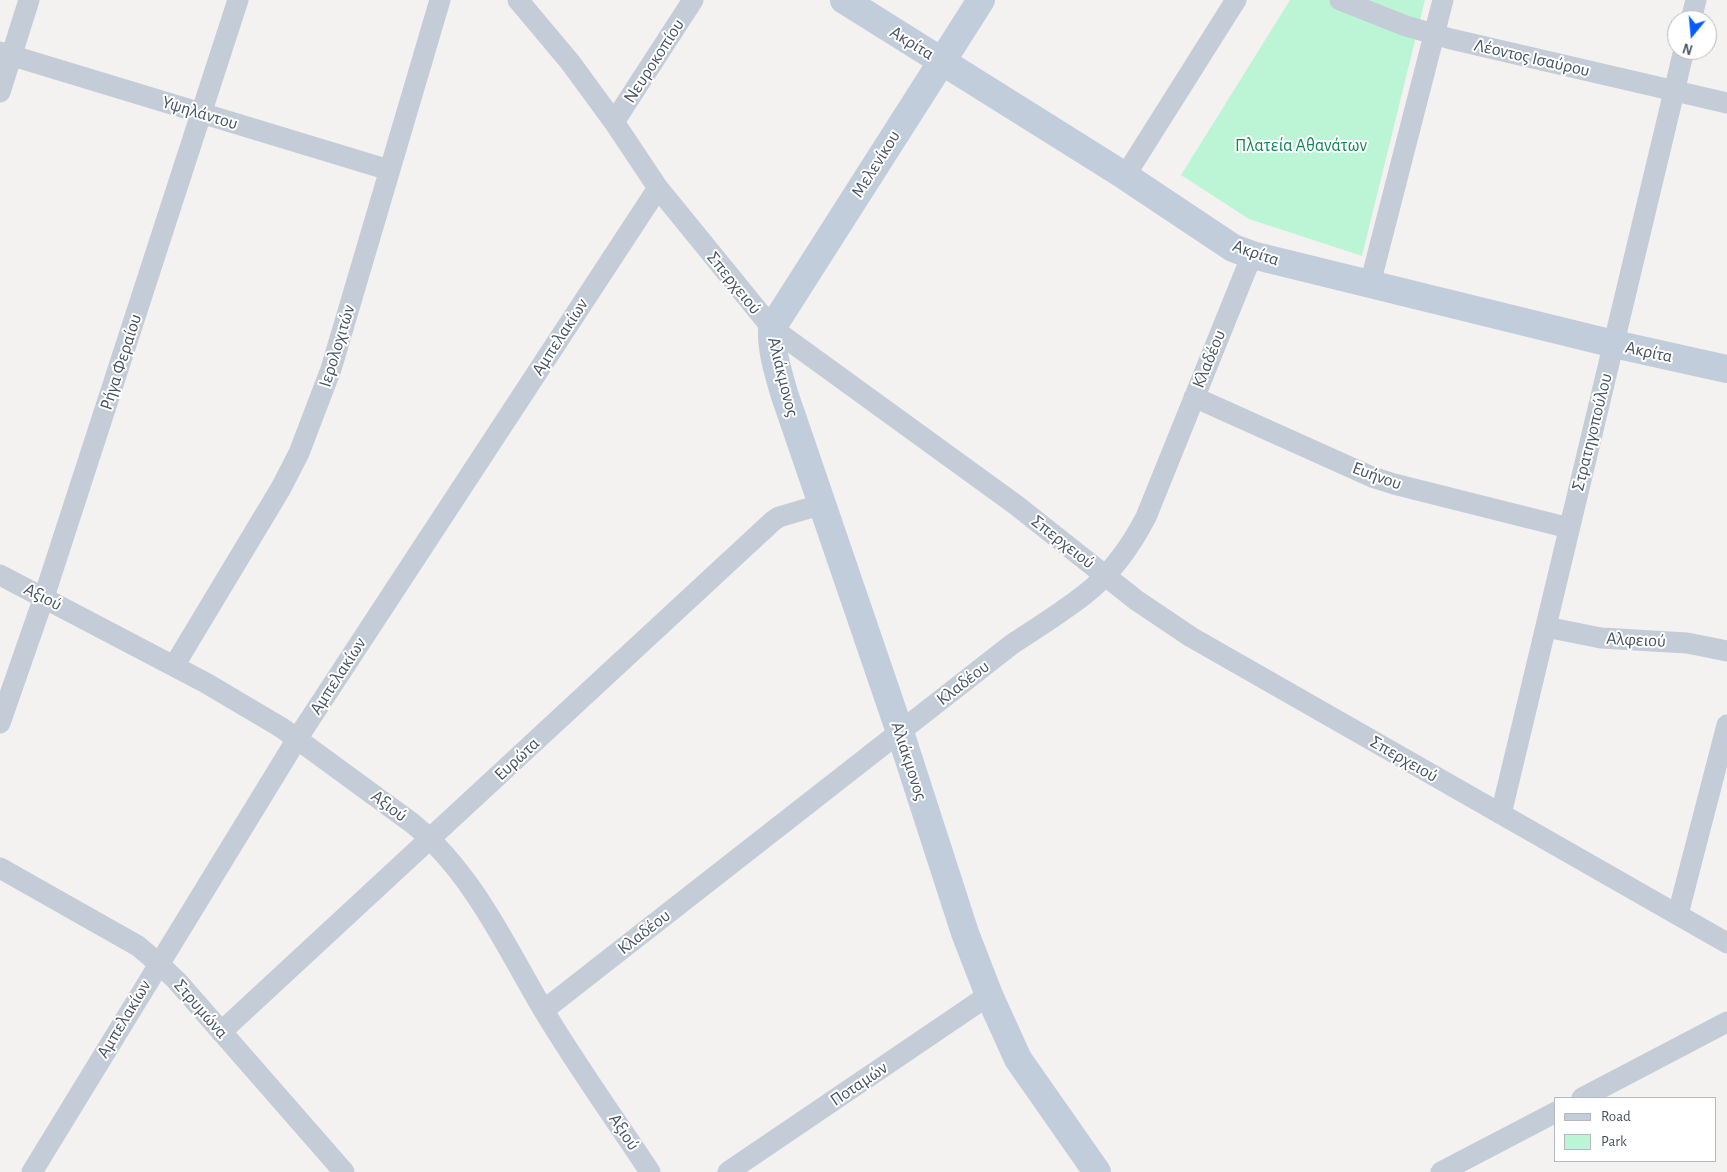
<!DOCTYPE html>
<html>
<head>
<meta charset="utf-8">
<style>
	body { margin:0 }
	#map { position:relative; width:1727px; height:1172px; overflow:hidden; background:#f4f1f1; font-family:"Alegreya Sans",sans-serif }
	canvas { display:block }
	.legend { position:absolute; left:1554px; top:1097px; width:162px; height:65px; box-sizing:border-box; background:#fff; border:1px solid #b5bac0; margin:0; padding:6px 9px; list-style:none; font-size:15px; color:#475362 }
	.legend li { display:flex; align-items:center; gap:10px; height:25px }
	.legend b { width:25px; border:1px solid #b5bac0 }
	.north { position:absolute; left:1667px; top:10px; width:50px; height:50px; box-sizing:border-box; background:#fff; border:1px solid #b5bac0; border-radius:50%; rotate:197deg; font-size:14px; font-weight:700; line-height:20px; text-align:center; color:#475362 }
	.north::after { content:''; display:block; margin:auto; width:18px; height:22px; background:#045efb; clip-path:polygon(50% 0,100% 100%,50% 72%,0 100%) }
</style>
</head>
<body>
<div id="map">
<canvas width="1727" height="1172"></canvas>
<ul class="legend">
<li><b style="height:6px;background:#c2cddc"></b>Road</li>
<li><b style="height:14px;background:#bcf5d6"></b>Park</li>
</ul>
<div class="north">N</div>
</div>
<script>
const g = document.querySelector('canvas').getContext('2d');
g.lineJoin = 'round';
function fill(path, color) {
  g.fillStyle = color;
  g.fill(path, 'evenodd');
}
function stroke(path, color, width, dash) {
  g.strokeStyle = color;
  g.lineWidth = width;
  g.lineCap = dash ? 'butt' : 'round';
  g.setLineDash(dash || []);
  g.stroke(path);
}
function drawText(font, color, halo, rows, align = 'center') {
  g.font = font + ' "Alegreya Sans",sans-serif';
  g.lineWidth = 4;
  g.setLineDash([]);
  g.textBaseline = 'middle';
  g.strokeStyle = halo;
  g.fillStyle = color;
  for (const [text, x, y, turn = 0] of rows) {
    g.save();
    g.translate(x, y);
    g.rotate((+turn || 0) * Math.PI / 180);
    g.textAlign = isNaN(turn) ? turn : align;
    if (halo) g.strokeText(text, 0, 0);
    g.fillText(text, 0, 0);
    g.restore();
  }
}
fill(new Path2D(`
	M 1290,0 L 1425,0 L 1362,256 L 1249,219 L 1181,175 Z`), '#bcf5d6');
stroke(new Path2D(`
	M 518,0 L 570,62 L 614,122 L 658,188 L 772,328 L 1016,505 L 1136,600 L 1191,637 L 1727,943
	M 1340,0 L 1406,26 L 1451,39 L 1727,103
	M 1691,20 L 1696,0
	M 0,52 L 389,170
	M 0,92 L 29,0
	M 614,122 L 693,0
	M 1125,176 L 1236,0
	M 1370,284 L 1443,0
	M 1194,397 L 1372,477 L 1394,484 L 1569,528
	M 0,575 L 206,683 L 282,728 L 412,823 C 473,873 505,945 544,1011 C 577,1066 615,1119 650,1172
	M 1546,627 L 1601,638 L 1687,643 L 1727,651
	M 174,666 L 281,488 L 299,453 L 331,369 L 440,0
	M 0,723 L 44,597 L 238,0
	M 1501,814 L 1684,50
	M 0,868 L 138,946 L 158,963 L 177,981 L 344,1172
	M 1678,914 L 1727,725
	M 544,1010 L 1011,645 C 1035,629 1061,613 1084,595 C 1110,575 1131,546 1146,517 L 1252,255
	M 221,1032 L 773,521 L 779,517 L 823,504
	M 1582,1098 L 1727,1022
	M 32,1172 L 297,739 L 658,188
	M 728,1172 L 989,995
	M 1441,1172 L 1556,1112`), '#c4ccd7', 21);
stroke(new Path2D(`
	M 844,0 L 1125,176 L 1233,248 L 1252,255 L 1614,344 L 1727,369
	M 981,0 L 772,328 C 771,350 778,372 784,393 L 900,732 L 965,933 L 989,995 L 1018,1059 L 1097,1172`), '#c2cddc', 28);
drawText('18px', '#475362', '#fff', [
	["Ακρίτα",912,43,32],
	["Λέοντος Ισαύρου",1532,58,13],
	["Νευροκοπίου",654,61,-57],
	["Υψηλάντου",200,113,17],
	["Μελενίκου",876,164,-58],
	["Ακρίτα",1256,253,19],
	["Σπερχειού",734,283,51],
	["Αμπελακίων",560,337,-57],
	["Ιερολοχιτών",337,346,-73],
	["Ακρίτα",1649,352,12],
	["Κλαδέου",1209,359,-68],
	["Ρήγα Φεραίου",121,362,-72],
	["Αλιάκμονος",783,377,76],
	["Στρατηγοπούλου",1592,432,-76],
	["Ευήνου",1377,476,20],
	["Σπερχειού",1063,542,38],
	["Αξιού",43,597,27],
	["Αλφειού",1636,640,3],
	["Αμπελακίων",338,676,-57],
	["Κλαδέου",963,683,-38],
	["Ευρώτα",517,759,-43],
	["Σπερχειού",1404,759,30],
	["Αλιάκμονος",909,761,72],
	["Αξιού",389,806,37],
	["Κλαδέου",644,932,-38],
	["Στρυμώνα",201,1009,49],
	["Αμπελακίων",124,1019,-59],
	["Ποταμών",859,1084,-34],
	["Αξιού",624,1132,56]
]);
drawText('18px', '#0c8854', '#fff', [
	["Πλατεία Αθανάτων",1301,146]
]);
</script>
</body>
</html>
